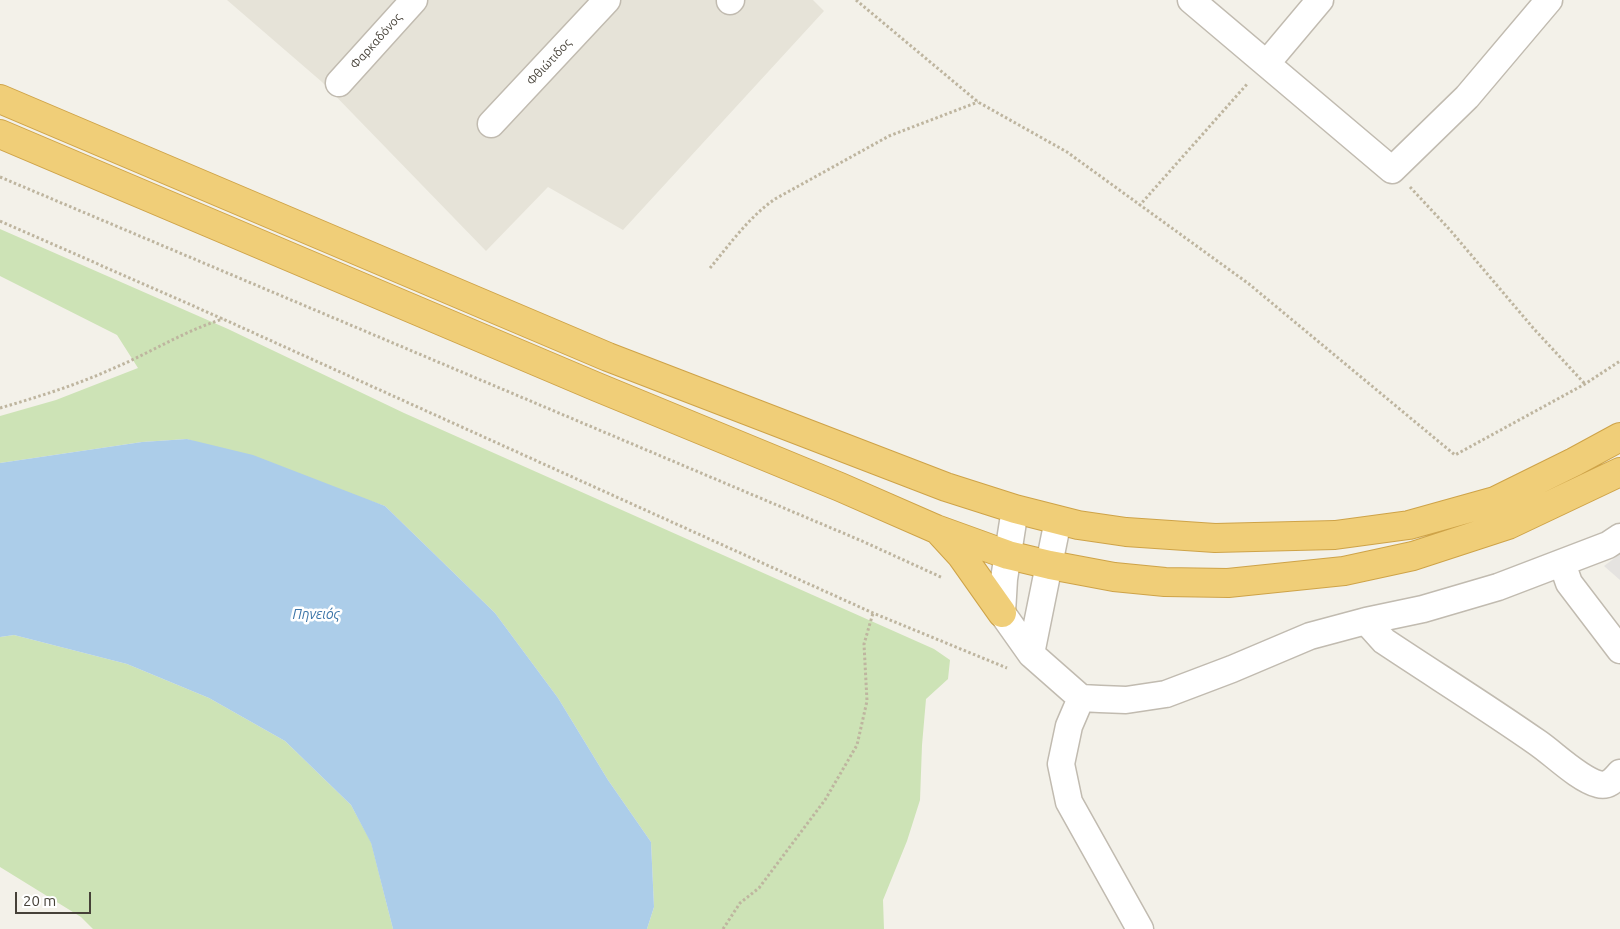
<!DOCTYPE html>
<html>
<head>
<meta charset="utf-8">
<style>
	body { margin:0 }
	#map { position:relative; width:1620px; height:929px; overflow:hidden; background:#f3f1e9; font-family:Ubuntu,sans-serif }
	canvas { display:block }
	.scale { position:absolute; left:15px; top:892px; width:76px; height:22px; box-sizing:border-box; border:2px solid #464138; border-top:0; padding-left:6px; font-size:15px; line-height:18px; white-space:nowrap; color:#464138; -webkit-text-stroke:4px #fff; paint-order:stroke }
</style>
</head>
<body>
<div id="map">
<canvas width="1620" height="929"></canvas>
<div class="scale">20 m</div>
</div>
<script>
const g = document.querySelector('canvas').getContext('2d');
g.lineJoin = 'round';
function fill(path, color) {
  g.fillStyle = color;
  g.fill(path, 'evenodd');
}
function stroke(path, color, width, dash) {
  g.strokeStyle = color;
  g.lineWidth = width;
  g.lineCap = dash ? 'butt' : 'round';
  g.setLineDash(dash || []);
  g.stroke(path);
}
function drawText(font, color, halo, rows, align = 'center') {
  g.font = font + ' Ubuntu,sans-serif';
  g.lineWidth = 5;
  g.setLineDash([]);
  g.textBaseline = 'middle';
  g.strokeStyle = halo;
  g.fillStyle = color;
  for (const [text, x, y, turn = 0] of rows) {
    g.save();
    g.translate(x, y);
    g.rotate((+turn || 0) * Math.PI / 180);
    g.textAlign = isNaN(turn) ? turn : align;
    if (halo) g.strokeText(text, 0, 0);
    g.fillText(text, 0, 0);
    g.restore();
  }
}
fill(new Path2D(`
	M 227,0 L 813,0 L 824,11 L 623,230 L 548,187 L 486,251 L 322,82 Z`), '#e6e3d8');
fill(new Path2D(`
	M 0,229 L 228,329 L 404,413 L 934,649 L 950,660 L 948,679 L 926,699 L 922,745 L 920,800 L 907,841 L 883,900 L 884,929 L 647,929 L 654,907 L 651,842 L 608,780 L 558,698 L 495,613 L 385,506 L 187,439 L 142,442 L 0,463 L 0,416 L 56,400 L 138,368 L 117,335 L 0,276 Z
	M 14,635 L 127,664 L 209,698 L 285,741 L 351,805 L 371,842 L 393,929 L 93,929 L 81,917 L 0,867 L 0,637 Z`), '#cde3b6');
fill(new Path2D(`
	M 1620,554 L 1620,580 L 1604,566 Z`), '#e5e3e0');
fill(new Path2D(`
	M 187,439 L 253,455 L 385,506 L 495,613 L 558,698 L 608,780 L 651,842 L 654,907 L 647,929 L 393,929 L 371,843 L 351,805 L 285,741 L 209,698 L 127,664 L 14,635 L 0,637 L 0,463 L 142,442 Z`), '#accde9');
const minor = new Path2D(`
	M 1191,0 L 1392,170 L 1467,97 L 1549,0
	M 730,1 L 731,0
	M 1267,63 L 1320,0
	M 339,83 L 414,0
	M 491,124 L 607,0
	M 1015,509 L 1004,579 L 1002,613 L 1031,654 L 1081,698 L 1100,699 L 1126,700 L 1166,694 L 1232,669 L 1310,636 L 1366,621 L 1423,609 L 1498,587 L 1608,545 L 1620,537
	M 1562,563 L 1569,583 L 1620,650
	M 1366,621 L 1384,641 C 1435,675 1488,708 1538,743 C 1554,754 1579,779 1598,784 C 1608,787 1614,780 1620,773
	M 1031,654 L 1058,520
	M 1081,698 L 1069,726 L 1061,764 L 1069,802 L 1140,929`);
const highway = new Path2D(`
	M 0,99 L 608,357 L 946,487 L 1015,509 L 1078,525 L 1126,532 L 1215,538 L 1335,535 L 1409,525 L 1495,501 L 1574,462 L 1620,437
	M 0,134 L 597,387 L 840,487 L 936,529 L 1008,555 L 1050,565 L 1114,577 L 1165,582 L 1228,583 L 1344,571 L 1413,556 L 1508,525 L 1620,472
	M 939,531 L 961,555 L 1002,613`);
stroke(minor, '#c1bbb0', 29);
stroke(highway, '#cea348', 30);
stroke(new Path2D(`
	M 856,0 L 978,102 L 1067,152 L 1249,284 L 1455,455 L 1585,384 L 1620,361
	M 0,177 L 862,541 L 943,578
	M 1410,187 L 1450,230 L 1534,329 L 1585,384
	M 1139,206 L 1248,83
	M 0,221 L 223,319 L 873,613 L 1007,668
	M 710,268 C 730,244 749,217 775,199 L 889,136 L 978,102
	M 0,408 C 38,397 76,385 112,369 C 150,353 184,331 223,319
	M 723,929 L 740,903 L 759,888 L 825,800 L 857,745 L 867,701 L 864,644 L 873,613`), '#beb59f', 3, [2.5, 2.5]);
stroke(minor, '#fff', 26);
stroke(highway, '#f0ce78', 28);
drawText('12px', '#464138', '#fff', [
	["Φαρκαδόνος",376,41,-48],
	["Φθιώτιδος",549,62,-47]
]);
drawText('italic 14px', '#3c75a8', '#fff', [
	["Πηνειός",316,614]
]);
</script>
</body>
</html>
